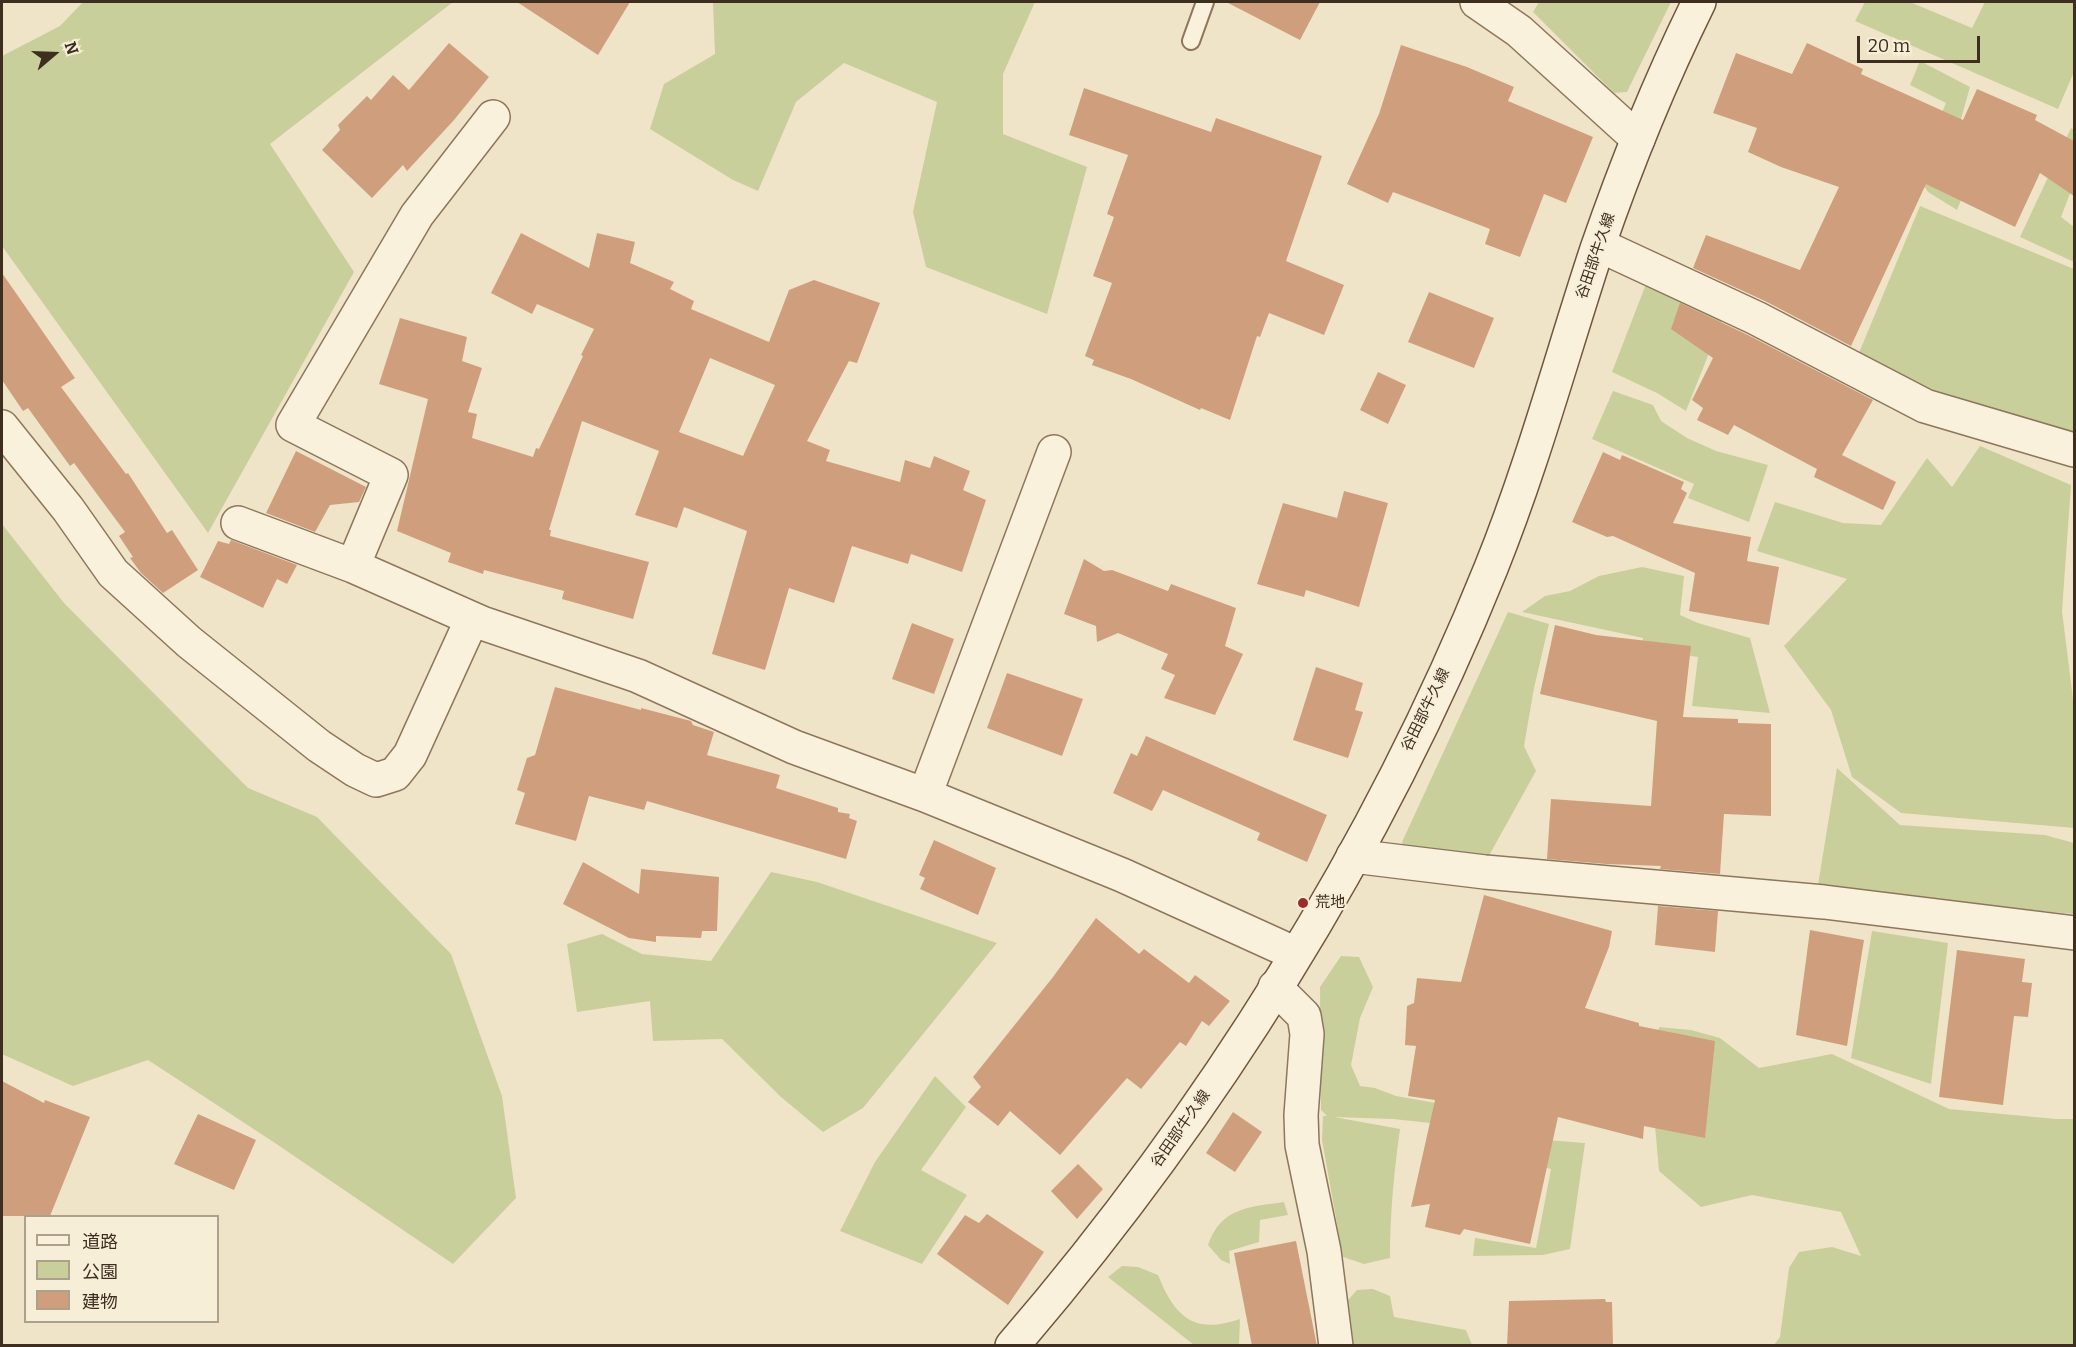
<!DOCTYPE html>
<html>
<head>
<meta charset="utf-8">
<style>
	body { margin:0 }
	#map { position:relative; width:2076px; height:1347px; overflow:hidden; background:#f0e4c8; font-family:Bitter,"Noto Sans JP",serif }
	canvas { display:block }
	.frame { position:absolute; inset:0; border:3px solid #3d2e20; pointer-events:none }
	.legend { position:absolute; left:24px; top:1215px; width:195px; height:108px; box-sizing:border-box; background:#f7eed8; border:2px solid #ada18e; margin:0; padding:8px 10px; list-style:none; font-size:18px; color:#3d2e20 }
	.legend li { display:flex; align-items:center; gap:12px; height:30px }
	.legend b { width:30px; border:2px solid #ada18e }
	.north { position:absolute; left:24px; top:24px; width:60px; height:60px; -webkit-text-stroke:4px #f7eed8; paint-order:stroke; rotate:71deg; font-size:16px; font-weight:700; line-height:24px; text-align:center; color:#3d2e20 }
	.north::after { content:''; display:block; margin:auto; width:21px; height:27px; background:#3d2e20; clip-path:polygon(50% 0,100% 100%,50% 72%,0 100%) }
	.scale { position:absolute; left:1857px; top:36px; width:123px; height:27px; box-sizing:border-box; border:3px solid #3d2e20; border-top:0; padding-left:8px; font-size:18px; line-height:21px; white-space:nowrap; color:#3d2e20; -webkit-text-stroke:4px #f7eed8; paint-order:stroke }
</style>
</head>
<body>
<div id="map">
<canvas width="2076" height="1347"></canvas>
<div class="frame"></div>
<ul class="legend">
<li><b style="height:8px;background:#faf1dc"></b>道路</li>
<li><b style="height:16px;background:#c9cf9b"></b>公園</li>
<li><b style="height:16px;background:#cf9f7d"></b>建物</li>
</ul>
<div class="north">N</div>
<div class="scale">20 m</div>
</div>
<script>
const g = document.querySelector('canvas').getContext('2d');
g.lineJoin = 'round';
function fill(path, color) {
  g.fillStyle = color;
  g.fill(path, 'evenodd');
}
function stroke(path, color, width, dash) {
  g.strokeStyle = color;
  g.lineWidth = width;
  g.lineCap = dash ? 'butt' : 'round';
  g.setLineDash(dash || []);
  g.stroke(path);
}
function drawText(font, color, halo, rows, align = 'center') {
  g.font = font + ' Bitter,"Noto Sans JP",serif';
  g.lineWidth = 4.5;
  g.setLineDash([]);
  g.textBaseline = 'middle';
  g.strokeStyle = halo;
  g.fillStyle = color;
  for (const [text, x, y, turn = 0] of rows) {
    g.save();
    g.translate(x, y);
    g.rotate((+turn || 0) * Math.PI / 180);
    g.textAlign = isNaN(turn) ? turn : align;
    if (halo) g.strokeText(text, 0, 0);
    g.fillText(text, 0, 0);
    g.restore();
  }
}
fill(new Path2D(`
	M 83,2 L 453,2 L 270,144 L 354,272 L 208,533 L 2,246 L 2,56 L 60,26 Z
	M 713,2 L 1035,2 L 1003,74 L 1003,134 L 1087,167 L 1047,314 L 926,267 L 913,212 L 937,102 L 844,63 L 796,102 L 758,191 L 733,180 L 650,129 L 664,84 L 715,54 Z
	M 1539,2 L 1671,2 L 1627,92 L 1614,93 L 1533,12 Z
	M 1865,2 L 1910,2 L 1972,28 L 1985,2 L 2074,2 L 2074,72 L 2058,109 L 1855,21 Z
	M 1920,61 L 1970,87 L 1961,119 L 1988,135 L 1957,210 L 1928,192 L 1916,174 L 1946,103 L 1910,85 Z
	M 2071,128 L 2074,130 L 2074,183 L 2061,217 L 2074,227 L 2074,262 L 2020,237 Z
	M 1920,206 L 2074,269 L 2074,438 L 1941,404 L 1856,360 Z
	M 1646,284 L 1723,318 L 1686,411 L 1657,393 L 1612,372 Z
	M 1613,391 L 1653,405 L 1661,421 L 1687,438 L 1716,451 L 1768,465 L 1749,522 L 1688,498 L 1694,484 L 1592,439 Z
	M 1980,446 L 2071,485 L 2062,611 L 2074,707 L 2074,828 L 1901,813 L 1852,777 L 1831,710 L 1784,646 L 1847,579 L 1757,551 L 1775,502 L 1843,523 L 1881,525 L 1927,458 L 1952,487 Z
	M 2,524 L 64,603 L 248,788 L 317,817 L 451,954 L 502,1096 L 516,1198 L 453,1264 L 275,1143 L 148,1060 L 73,1086 L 2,1054 Z
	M 1642,567 L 1684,576 L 1680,615 L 1698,623 L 1750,638 L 1770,713 L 1692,706 L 1698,657 L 1643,649 L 1643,638 L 1522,612 L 1545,596 L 1570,591 L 1599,576 Z
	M 1508,612 L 1549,624 L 1534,688 L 1524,746 L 1536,771 L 1486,861 L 1404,854 L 1402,842 Z
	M 1837,768 L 1900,825 L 2045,835 L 2074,843 L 2074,914 L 1817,891 Z
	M 771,872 L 817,882 L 997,943 L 863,1108 L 823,1132 L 781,1097 L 722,1039 L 653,1041 L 650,1001 L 577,1012 L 567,944 L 602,934 L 642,954 L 711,961 Z
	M 1872,931 L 1948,943 L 1931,1084 L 1851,1058 Z
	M 1341,956 L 1359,957 L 1373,987 L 1360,1018 L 1351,1065 L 1360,1086 L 1375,1088 L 1396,1096 L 1481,1111 L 1525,1133 L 1393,1119 L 1334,1117 L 1400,1129 C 1394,1172 1390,1214 1390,1258 L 1364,1264 L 1343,1257 L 1322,1140 L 1323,1116 L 1327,1116 L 1321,1110 L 1320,987 Z
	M 1659,1027 L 1691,1030 L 1720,1038 L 1759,1068 L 1832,1054 L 1949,1109 L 2056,1119 L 2074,1119 L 2074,1345 L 1774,1345 L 1780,1337 L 1789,1268 L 1799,1252 L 1832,1247 L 1861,1256 L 1841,1212 L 1752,1195 L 1701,1207 L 1659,1171 L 1653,1103 Z
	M 935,1076 L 966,1107 L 921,1170 L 967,1195 L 922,1264 L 840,1231 L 875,1162 Z
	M 1430,1131 L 1585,1143 L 1570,1249 L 1543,1255 L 1473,1256 L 1475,1238 L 1536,1248 L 1551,1169 L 1428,1138 Z
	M 1284,1202 L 1288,1215 L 1260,1220 L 1259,1242 L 1229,1251 L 1230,1264 L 1221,1260 L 1208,1245 C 1221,1207 1250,1207 1284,1202 Z
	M 1122,1266 L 1138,1267 L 1158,1275 C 1175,1317 1194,1335 1240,1319 L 1239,1345 L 1194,1345 L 1108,1277 Z
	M 1373,1289 L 1390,1296 L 1394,1317 L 1466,1330 L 1472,1345 L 1354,1345 L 1348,1300 L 1357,1290 Z`), '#c9cf9b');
fill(new Path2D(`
	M 517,2 L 630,2 L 598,55 Z
	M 1226,2 L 1320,2 L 1300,40 Z
	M 449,43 L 489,77 L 454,120 L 407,171 L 403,165 L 372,198 L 322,150 L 340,130 L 338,125 L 367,96 L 371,100 L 393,75 L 409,90 Z
	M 1807,43 L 1863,69 L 1861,74 L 1963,120 L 1977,89 L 2037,115 L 2035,120 L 2074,141 L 2074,196 L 2040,173 L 2015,227 L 1926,184 L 1851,346 L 1765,301 L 1693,268 L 1706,235 L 1800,270 L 1839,187 L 1781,167 L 1748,152 L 1757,128 L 1713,113 L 1736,53 L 1792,74 Z
	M 1401,45 L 1467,67 L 1514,87 L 1508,101 L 1593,137 L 1566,203 L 1544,194 L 1520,257 L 1485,244 L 1490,229 L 1393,192 L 1388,203 L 1347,184 L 1379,114 Z
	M 1084,88 L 1211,132 L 1216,118 L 1322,156 L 1286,261 L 1344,285 L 1324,335 L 1269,313 L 1260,337 L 1257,336 L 1230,420 L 1201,408 L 1200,410 L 1131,379 L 1092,365 L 1094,360 L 1085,356 L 1112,283 L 1093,276 L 1114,217 L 1107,214 L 1128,155 L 1069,135 Z
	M 521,233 L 589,268 L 597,233 L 635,242 L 630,263 L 674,282 L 670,289 L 694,301 L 691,309 L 769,342 L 789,290 L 814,280 L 880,303 L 857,363 L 849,361 L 807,441 L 830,450 L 826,461 L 900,482 L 905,460 L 930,468 L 934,456 L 970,471 L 963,490 L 986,500 L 962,572 L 911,554 L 908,564 L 852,546 L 834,603 L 789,588 L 765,670 L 712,654 L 747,531 L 684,507 L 677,528 L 635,515 L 659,451 L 582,421 L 549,530 L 551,530 L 550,536 L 649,562 L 633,619 L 562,599 L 564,591 L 484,570 L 483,574 L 448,562 L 451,553 L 397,531 L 428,399 L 379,384 L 400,318 L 467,337 L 462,361 L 482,368 L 468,412 L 477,414 L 472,438 L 533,457 L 536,448 L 539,449 L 583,356 L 581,355 L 594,329 L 537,304 L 532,314 L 491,293 ZM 710,358 L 775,385 L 743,456 L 679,432 Z
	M 2,273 L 75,378 L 61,387 L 126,474 L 128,473 L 167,533 L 172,530 L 198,570 L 163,593 L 141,573 L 130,558 L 133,557 L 119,536 L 125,532 L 74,463 L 70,466 L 28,408 L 23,411 L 2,380 Z
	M 1429,292 L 1494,318 L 1474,368 L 1408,342 Z
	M 1680,303 L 1748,335 L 1873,400 L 1842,455 L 1896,482 L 1883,510 L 1814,477 L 1817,469 L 1734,425 L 1728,435 L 1697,420 L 1703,408 L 1692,400 L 1713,358 L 1671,329 Z
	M 1378,372 L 1406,385 L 1388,424 L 1360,410 Z
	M 296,451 L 366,487 L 359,502 L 330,505 L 315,532 L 266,513 Z
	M 1603,452 L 1620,460 L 1622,455 L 1684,482 L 1681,489 L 1687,493 L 1673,523 L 1751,537 L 1747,561 L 1779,567 L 1769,625 L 1689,611 L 1695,573 L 1613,536 L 1607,537 L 1572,522 Z
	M 1344,491 L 1388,503 L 1359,607 L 1306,590 L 1304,597 L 1257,584 L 1283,503 L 1337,518 Z
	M 231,540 L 297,565 L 287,584 L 277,579 L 263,608 L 200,577 L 218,541 L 229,544 Z
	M 1084,559 L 1104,571 L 1112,570 L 1168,591 L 1171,584 L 1236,608 L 1225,646 L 1243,654 L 1215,715 L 1164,698 L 1175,675 L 1161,669 L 1168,654 L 1118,633 L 1097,642 L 1096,626 L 1064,614 Z
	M 912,623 L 954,639 L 934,694 L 892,679 Z
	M 1555,625 L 1596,635 L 1691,646 L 1683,717 L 1738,719 L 1738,723 L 1771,724 L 1771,816 L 1724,814 L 1720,874 L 1660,869 L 1661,866 L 1606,864 L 1547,859 L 1551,799 L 1651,806 L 1657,721 L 1540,694 Z
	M 1316,667 L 1363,683 L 1355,710 L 1363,712 L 1348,758 L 1293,740 Z
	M 1007,673 L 1083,699 L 1062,756 L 987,728 Z
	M 555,687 L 641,710 L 641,708 L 691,721 L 693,725 L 714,732 L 707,755 L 780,775 L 776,788 L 838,808 L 838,812 L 850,814 L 849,818 L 857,821 L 846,859 L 647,801 L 644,810 L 589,796 L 576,841 L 515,824 L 525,793 L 517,790 L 527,758 L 535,755 Z
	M 1146,736 L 1327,815 L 1307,862 L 1257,840 L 1260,833 L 1163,790 L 1152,811 L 1113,793 L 1131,753 L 1137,756 Z
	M 934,840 L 996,868 L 978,915 L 920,889 L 925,878 L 919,875 Z
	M 583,862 L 639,894 L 641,869 L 719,877 L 717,931 L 702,931 L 701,938 L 656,936 L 656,942 L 629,938 L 563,904 Z
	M 1484,895 L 1612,931 L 1609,947 L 1585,1008 L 1639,1023 L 1639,1026 L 1715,1041 L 1705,1138 L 1644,1126 L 1643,1139 L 1558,1117 L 1530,1244 L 1464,1229 L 1460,1235 L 1425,1227 L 1430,1204 L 1411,1207 L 1435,1100 L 1408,1096 L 1416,1046 L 1405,1045 L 1407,1006 L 1414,1003 L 1417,978 L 1461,982 Z
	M 1658,906 L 1718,911 L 1715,952 L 1655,945 Z
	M 1096,918 L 1139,954 L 1144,949 L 1189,983 L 1195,975 L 1230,1001 L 1209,1026 L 1202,1021 L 1186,1046 L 1180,1042 L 1141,1089 L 1127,1078 L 1060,1155 L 1010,1111 L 998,1126 L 968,1102 L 981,1087 L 973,1077 L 1053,977 Z
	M 1810,930 L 1864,940 L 1847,1046 L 1796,1035 Z
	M 1957,950 L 2025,959 L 2022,982 L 2032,983 L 2028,1017 L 2014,1016 L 2003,1105 L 1939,1097 Z
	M 2,1081 L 44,1103 L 45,1100 L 90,1117 L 50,1216 L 2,1216 Z
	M 1233,1112 L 1262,1132 L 1235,1172 L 1206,1153 Z
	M 198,1114 L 256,1140 L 234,1190 L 174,1164 Z
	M 1078,1164 L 1103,1189 L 1077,1219 L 1051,1191 Z
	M 987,1214 L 1044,1252 L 1008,1305 L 937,1254 L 965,1215 L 979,1223 Z
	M 1296,1241 L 1317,1346 L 1252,1346 L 1234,1253 Z
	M 1605,1299 L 1606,1302 L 1612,1302 L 1613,1346 L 1507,1346 L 1509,1301 Z`), '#cf9f7d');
const service = new Path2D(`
	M 1191,41 L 1205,2`);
const minor = new Path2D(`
	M 1477,2 L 1519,31 L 1638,139
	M 1599,245 L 1756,318 L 1925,406 L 2074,450
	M 2,427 L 68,509 L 113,573 L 189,642 L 319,746 L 355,770 L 376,780 L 395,774 L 410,755 L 472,619
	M 238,523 L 353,566 L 482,623 L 638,676 L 794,747 L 925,795 L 1122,875 L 1296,954
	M 353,566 L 391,475 L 293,425 L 417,215 L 493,117
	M 925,795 L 1054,452
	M 1353,856 L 1485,872 L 1824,902 L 2074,933
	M 1275,987 L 1304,1016 L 1307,1034 L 1301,1115 L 1302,1145 L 1324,1251 L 1336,1346`);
const secondary = new Path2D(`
	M 1012,1346 C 1210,1116 1378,849 1491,568 C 1533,464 1562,355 1597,249 C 1626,165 1660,81 1699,2`);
stroke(service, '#8d765c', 20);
stroke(minor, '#8d765c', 36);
stroke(secondary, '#6f573f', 36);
stroke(service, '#faf1dc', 16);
stroke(minor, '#faf1dc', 33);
stroke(secondary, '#faf1dc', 33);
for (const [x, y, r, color] of [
	[1303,903,6,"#9e2a2b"]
]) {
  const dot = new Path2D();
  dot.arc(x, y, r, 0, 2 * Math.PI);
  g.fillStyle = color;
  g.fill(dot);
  stroke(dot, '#f7eed8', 2);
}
drawText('15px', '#3d2e20', '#f7eed8', [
	["谷田部牛久線",1596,256,-71],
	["谷田部牛久線",1426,710,-64],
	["谷田部牛久線",1181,1129,-55]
]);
drawText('15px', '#3d2e20', '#f7eed8', [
	["荒地",1315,903]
], 'left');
</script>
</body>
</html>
